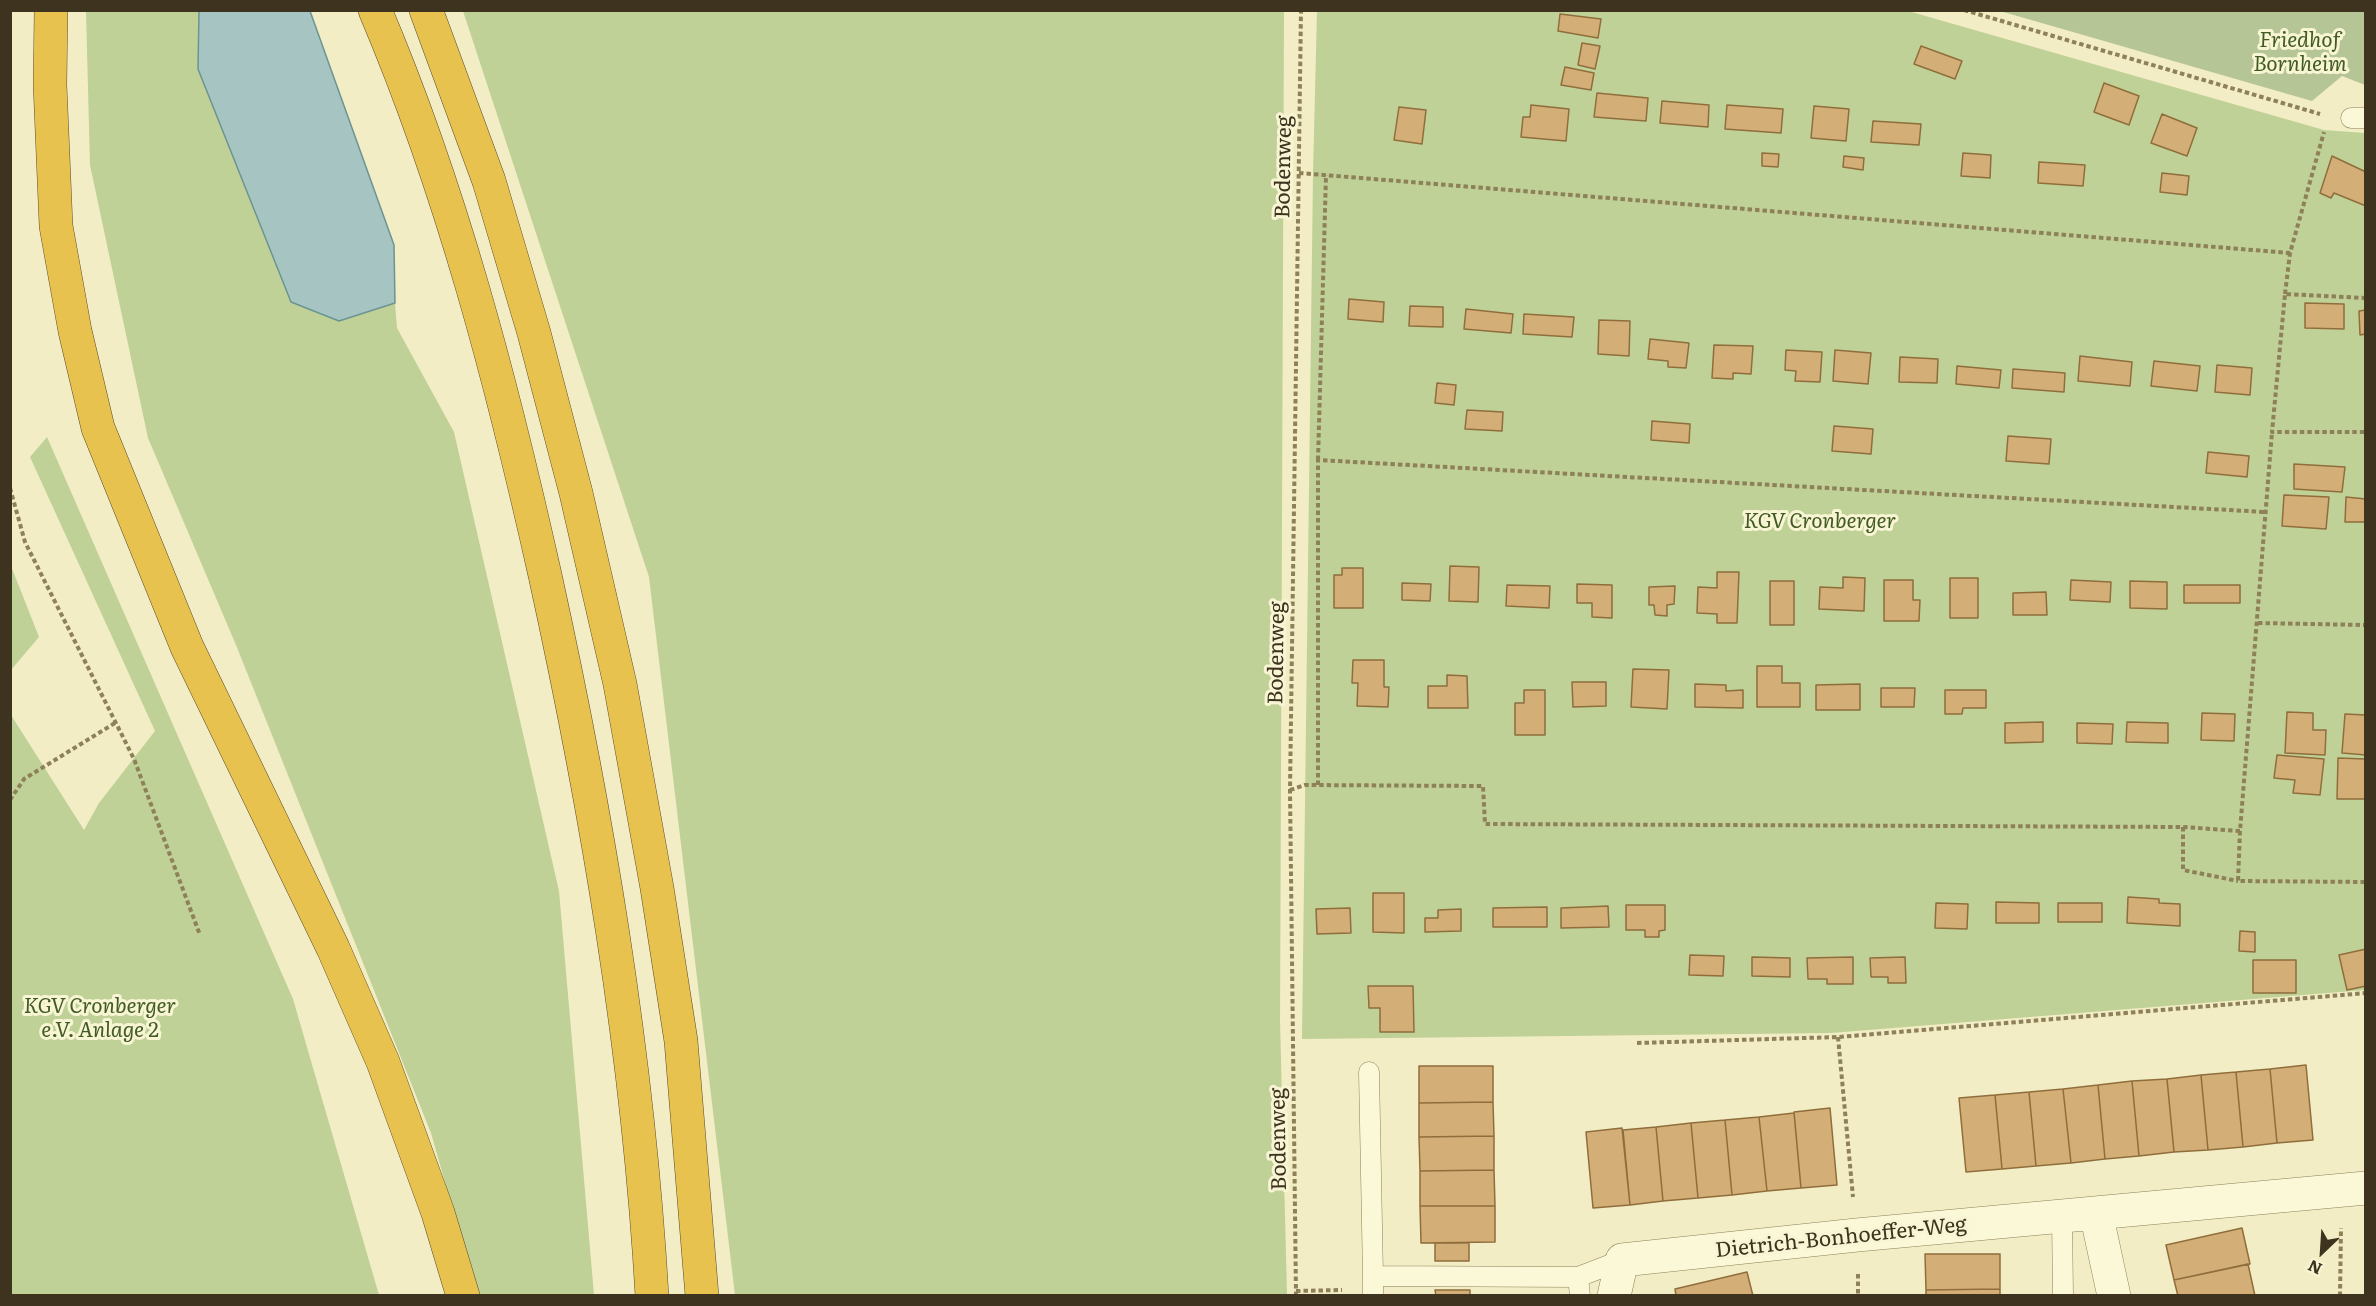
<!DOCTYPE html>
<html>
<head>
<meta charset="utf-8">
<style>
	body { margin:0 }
	#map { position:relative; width:2376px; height:1306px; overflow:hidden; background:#f2edc4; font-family:Literata,serif }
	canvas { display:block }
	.frame { position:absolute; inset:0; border:12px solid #3d331e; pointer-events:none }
	.north { position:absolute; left:2292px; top:1222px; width:60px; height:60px; -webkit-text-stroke:4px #f8f5d4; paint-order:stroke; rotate:205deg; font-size:16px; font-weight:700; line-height:24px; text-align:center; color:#3d331e }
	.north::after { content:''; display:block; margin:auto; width:21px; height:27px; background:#3d331e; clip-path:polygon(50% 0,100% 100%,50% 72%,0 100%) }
</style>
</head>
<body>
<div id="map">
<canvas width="2376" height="1306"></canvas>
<div class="frame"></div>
<div class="north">N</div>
</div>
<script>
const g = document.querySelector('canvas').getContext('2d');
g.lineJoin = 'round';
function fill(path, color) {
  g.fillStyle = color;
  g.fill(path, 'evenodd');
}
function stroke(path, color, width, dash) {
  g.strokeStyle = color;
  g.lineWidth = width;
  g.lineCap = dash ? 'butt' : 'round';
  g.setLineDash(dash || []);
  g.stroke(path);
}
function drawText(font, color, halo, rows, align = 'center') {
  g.font = font + ' Literata,serif';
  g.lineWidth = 6;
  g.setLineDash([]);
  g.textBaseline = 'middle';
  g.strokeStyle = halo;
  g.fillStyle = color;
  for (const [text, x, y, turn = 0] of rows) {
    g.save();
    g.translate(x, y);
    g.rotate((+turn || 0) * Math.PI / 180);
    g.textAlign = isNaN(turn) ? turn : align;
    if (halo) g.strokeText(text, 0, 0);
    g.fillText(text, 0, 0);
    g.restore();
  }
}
fill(new Path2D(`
	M 86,11 L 199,11 L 198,69 L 339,321 L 395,303 L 397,328 L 454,432 L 559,891 L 594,1295 L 477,1295 L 431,1133 L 236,645 L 148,438 L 90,165 Z
	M 463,11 L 1284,11 L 1280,1021 L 1287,1295 L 735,1295 L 649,577 Z
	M 1317,11 L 1908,11 L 2324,130 L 2365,133 L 2365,990 L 1831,1033 L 1302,1039 L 1313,174 Z
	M 47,437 L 293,999 L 379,1295 L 11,1295 L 11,715 L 84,830 L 99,803 L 155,731 L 30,457 Z
	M 11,566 L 39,637 L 11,670 L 10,670 Z`), '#bfd197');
fill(new Path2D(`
	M 2000,11 L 2365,11 L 2365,85 L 2342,76 L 2312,101 Z`), '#b6c596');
const water = new Path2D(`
	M 199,11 L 310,11 L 394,245 L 395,303 L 339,321 L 291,302 L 198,69 Z`);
fill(water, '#a6c5c2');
stroke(water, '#6c9492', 1.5);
const building = new Path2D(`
	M 1560,14 L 1601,19 L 1598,38 L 1558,31 Z
	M 1582,43 L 1600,46 L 1595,69 L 1578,65 Z
	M 1921,46 L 1962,61 L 1955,79 L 1914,64 Z
	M 1565,67 L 1594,73 L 1591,90 L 1561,85 Z
	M 2104,83 L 2139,96 L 2129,125 L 2094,112 Z
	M 1597,93 L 1648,98 L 1646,121 L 1594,117 Z
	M 1662,101 L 1709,105 L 1708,127 L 1660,123 Z
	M 1531,105 L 1569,109 L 1566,141 L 1521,137 L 1523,117 L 1530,117 Z
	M 1727,105 L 1783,109 L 1781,133 L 1725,129 Z
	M 1814,106 L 1849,109 L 1846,141 L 1811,138 Z
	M 1399,107 L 1426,110 L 1422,144 L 1394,140 Z
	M 2162,114 L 2197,128 L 2187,156 L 2151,143 Z
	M 1873,121 L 1921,124 L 1919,145 L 1871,142 Z
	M 1762,153 L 1779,154 L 1778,167 L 1762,166 Z
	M 1963,153 L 1991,155 L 1990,178 L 1961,176 Z
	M 1844,156 L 1864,158 L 1863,170 L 1843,167 Z
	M 2332,156 L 2366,172 L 2366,206 L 2334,193 L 2331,198 L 2320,193 Z
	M 2039,162 L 2085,165 L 2083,186 L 2038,183 Z
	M 2162,173 L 2189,176 L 2187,195 L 2160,192 Z
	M 1349,299 L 1384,302 L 1383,322 L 1348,319 Z
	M 2305,303 L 2344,304 L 2344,329 L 2305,328 Z
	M 1410,306 L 1443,307 L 1443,327 L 1409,326 Z
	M 1466,309 L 1513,314 L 1511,333 L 1464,329 Z
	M 2366,310 L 2366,334 L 2360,335 L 2359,311 Z
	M 1524,314 L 1574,317 L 1572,337 L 1523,334 Z
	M 1599,320 L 1630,321 L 1629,356 L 1598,354 Z
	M 1650,339 L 1689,343 L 1686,368 L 1668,367 L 1668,361 L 1648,359 Z
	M 1714,345 L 1753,346 L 1751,374 L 1733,373 L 1733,379 L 1712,378 Z
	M 1786,350 L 1822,352 L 1820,382 L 1795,381 L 1796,371 L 1785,370 Z
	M 1835,350 L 1871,353 L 1868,384 L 1833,381 Z
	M 2080,356 L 2132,362 L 2130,386 L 2078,381 Z
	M 1900,357 L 1938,359 L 1937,383 L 1899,382 Z
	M 2154,361 L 2200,366 L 2197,391 L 2151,386 Z
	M 2217,365 L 2252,368 L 2250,395 L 2215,392 Z
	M 1957,366 L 2001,370 L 1999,388 L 1956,384 Z
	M 2013,369 L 2065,373 L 2064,392 L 2012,388 Z
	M 1437,383 L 1456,385 L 1454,405 L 1435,403 Z
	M 1467,410 L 1503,412 L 1502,431 L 1465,429 Z
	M 1652,421 L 1690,424 L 1689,443 L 1651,440 Z
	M 1834,426 L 1873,429 L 1871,454 L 1832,451 Z
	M 2008,436 L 2051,439 L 2049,464 L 2006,461 Z
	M 2208,452 L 2249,456 L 2247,477 L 2206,473 Z
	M 2294,464 L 2345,467 L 2342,492 L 2294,489 Z
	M 2284,495 L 2329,497 L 2326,529 L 2282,526 Z
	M 2346,497 L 2366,499 L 2366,522 L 2345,522 Z
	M 1450,566 L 1479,567 L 1478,602 L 1449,601 Z
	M 1342,568 L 1363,568 L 1363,608 L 1334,608 L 1334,575 L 1342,575 Z
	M 1717,572 L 1739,572 L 1737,623 L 1717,623 L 1717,614 L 1697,613 L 1698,587 L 1717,588 Z
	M 1843,577 L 1865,578 L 1864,611 L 1819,609 L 1820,587 L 1843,588 Z
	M 1950,578 L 1978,578 L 1978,618 L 1950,618 Z
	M 1884,580 L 1913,580 L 1913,600 L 1920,600 L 1919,621 L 1884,621 Z
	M 2071,580 L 2111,582 L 2110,602 L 2070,600 Z
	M 1770,581 L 1794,581 L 1794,625 L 1770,625 Z
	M 2130,581 L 2167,582 L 2167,609 L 2130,608 Z
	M 1402,583 L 1431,584 L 1430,601 L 1402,600 Z
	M 1577,584 L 1612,585 L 1612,618 L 1592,617 L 1592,603 L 1577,603 Z
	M 1507,585 L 1550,586 L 1549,608 L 1506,606 Z
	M 2184,585 L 2240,585 L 2240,603 L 2184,603 Z
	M 1675,586 L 1674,604 L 1667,605 L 1667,616 L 1655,615 L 1654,605 L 1649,605 L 1649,587 Z
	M 2046,592 L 2047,615 L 2013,615 L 2013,593 Z
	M 1353,660 L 1384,660 L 1384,687 L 1389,687 L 1388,707 L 1357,706 L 1358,683 L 1352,683 Z
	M 1757,666 L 1782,666 L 1782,683 L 1800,683 L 1800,707 L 1757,707 Z
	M 1633,669 L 1669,670 L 1667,709 L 1631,707 Z
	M 1447,675 L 1467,676 L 1468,708 L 1428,708 L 1428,686 L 1447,686 Z
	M 1572,682 L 1606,682 L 1606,706 L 1573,707 Z
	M 1695,684 L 1726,685 L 1726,691 L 1743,690 L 1743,708 L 1695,707 Z
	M 1860,684 L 1860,710 L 1816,710 L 1816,685 Z
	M 1881,688 L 1915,688 L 1914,707 L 1881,707 Z
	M 1524,690 L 1545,690 L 1545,735 L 1515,735 L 1515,703 L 1524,703 Z
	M 1945,690 L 1986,690 L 1986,708 L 1963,708 L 1962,714 L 1945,714 Z
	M 2287,712 L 2313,713 L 2313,730 L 2326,730 L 2325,755 L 2285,753 Z
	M 2202,713 L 2235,714 L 2234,741 L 2201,740 Z
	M 2345,714 L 2366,715 L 2366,755 L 2342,753 Z
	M 2043,722 L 2043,742 L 2005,743 L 2005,723 Z
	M 2127,722 L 2168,723 L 2168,743 L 2126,742 Z
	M 2077,723 L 2113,724 L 2112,744 L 2077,743 Z
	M 2277,755 L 2324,759 L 2320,795 L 2293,793 L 2295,780 L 2274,778 Z
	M 2338,758 L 2366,759 L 2366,799 L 2337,799 Z
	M 1373,893 L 1404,893 L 1404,933 L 1373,932 Z
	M 2128,897 L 2159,899 L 2159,903 L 2180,904 L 2180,926 L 2127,923 Z
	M 1996,902 L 2039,903 L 2039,923 L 1996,923 Z
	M 1936,903 L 1968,904 L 1967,929 L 1935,928 Z
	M 2058,903 L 2102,903 L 2102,922 L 2058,922 Z
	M 1626,905 L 1665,905 L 1665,930 L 1659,931 L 1659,937 L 1645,937 L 1645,930 L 1626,930 Z
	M 1608,906 L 1609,927 L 1561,928 L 1561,908 Z
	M 1547,907 L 1547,927 L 1493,927 L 1493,908 Z
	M 1350,908 L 1351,933 L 1317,934 L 1316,909 Z
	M 1461,909 L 1461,931 L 1425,932 L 1425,918 L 1438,918 L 1438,910 Z
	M 2240,931 L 2255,932 L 2255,952 L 2239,951 Z
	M 2366,949 L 2366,986 L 2347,990 L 2339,955 Z
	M 1690,955 L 1724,956 L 1723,976 L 1689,975 Z
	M 1752,957 L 1790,958 L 1790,977 L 1752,976 Z
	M 1853,957 L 1853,984 L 1827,984 L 1827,979 L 1808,979 L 1807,958 Z
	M 1905,957 L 1906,983 L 1888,983 L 1888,977 L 1871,977 L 1870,958 Z
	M 2253,960 L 2296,960 L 2296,993 L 2253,993 Z
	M 1368,986 L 1413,986 L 1414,1032 L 1380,1032 L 1380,1008 L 1369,1008 Z
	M 2306,1065 L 2313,1140 L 2277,1143 L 2270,1069 Z
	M 1419,1066 L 1493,1066 L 1493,1102 L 1419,1103 Z
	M 2270,1069 L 2277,1143 L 2243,1147 L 2236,1072 Z
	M 2236,1072 L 2243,1147 L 2208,1150 L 2201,1075 Z
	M 2201,1075 L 2208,1150 L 2174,1152 L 2167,1079 Z
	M 2167,1079 L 2174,1152 L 2139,1156 L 2132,1081 Z
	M 2132,1081 L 2139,1156 L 2105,1159 L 2098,1085 Z
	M 2098,1085 L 2105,1159 L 2071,1163 L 2063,1089 Z
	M 2063,1089 L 2071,1163 L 2036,1166 L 2029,1092 Z
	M 2029,1092 L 2036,1166 L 2002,1169 L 1995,1095 Z
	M 1995,1095 L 2002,1169 L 1966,1172 L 1959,1098 Z
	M 1493,1102 L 1494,1136 L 1419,1137 L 1419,1103 Z
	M 1830,1108 L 1837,1185 L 1801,1188 L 1794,1112 Z
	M 1794,1113 L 1801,1188 L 1767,1191 L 1759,1117 Z
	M 1759,1117 L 1767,1191 L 1732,1195 L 1725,1120 Z
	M 1725,1120 L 1732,1195 L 1698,1198 L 1691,1123 Z
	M 1691,1123 L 1698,1198 L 1663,1201 L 1656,1127 Z
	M 1656,1127 L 1663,1201 L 1630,1205 L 1623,1130 Z
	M 1622,1128 L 1630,1205 L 1593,1208 L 1586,1132 Z
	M 1494,1136 L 1494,1170 L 1420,1171 L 1419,1137 Z
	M 1494,1170 L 1495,1206 L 1420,1206 L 1420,1171 Z
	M 1420,1206 L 1495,1206 L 1495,1242 L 1421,1243 Z
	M 2242,1228 L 2250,1264 L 2174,1280 L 2166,1245 Z
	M 1435,1243 L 1469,1243 L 1469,1261 L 1435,1261 Z
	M 1925,1254 L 2000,1254 L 2000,1289 L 1926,1290 Z
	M 2248,1264 L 2255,1296 L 2178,1296 L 2174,1280 Z
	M 1747,1272 L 1753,1296 L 1676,1296 L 1675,1289 Z
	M 2000,1289 L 2000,1296 L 1926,1296 L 1926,1290 Z
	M 1435,1290 L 1470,1290 L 1470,1296 L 1436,1296 Z`);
fill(building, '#d3af77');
stroke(building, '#8f6e3c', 1.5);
const service = new Path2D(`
	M 2351,118 L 2366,118
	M 1369,1072 L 1373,1276
	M 2062,1217 L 2063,1296
	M 1578,1277 L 1580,1296
	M 1373,1296 L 1373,1276 L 1578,1277 L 1622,1260`);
const minor = new Path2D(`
	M 2096,1213 L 2114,1296
	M 1614,1296 L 1622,1260 L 1857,1235 L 2366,1188`);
const motorway = new Path2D(`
	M 51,10 L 50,85 L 56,226 L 75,331 L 98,428 L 187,647 L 333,948 L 383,1062 L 438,1213 L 463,1296
	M 375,10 C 452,191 502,383 545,575 C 597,812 638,1053 652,1296
	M 426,10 L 489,181 L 534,333 L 576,493 L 620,684 L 657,888 L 681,1041 L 702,1296`);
stroke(service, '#8e8059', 21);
stroke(minor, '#8e8059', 34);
stroke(motorway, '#5c4c2d', 34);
stroke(new Path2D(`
	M 1964,10 L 2320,114
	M 1299,173 L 2290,253
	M 2285,294 L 2290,253 L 2324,132
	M 2366,298 L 2285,294 L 2272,432 L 2366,432
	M 1318,460 L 1326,175
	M 10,488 L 25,542 L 134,759 L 200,935
	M 2258,623 L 2366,625
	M 1318,785 L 1318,460 L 2265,512
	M 1290,790 L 1305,785 L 1483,786 L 1485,824 L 2183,827 L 2240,831 L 2272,432
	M 10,800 L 24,779 L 115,723
	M 2183,827 L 2183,870 L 2238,881
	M 2240,831 L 2238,881 L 2366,882
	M 1838,1037 L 1853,1197
	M 1637,1043 L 1838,1037 L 2366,993
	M 1858,1274 L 1858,1296
	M 1296,1291 L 1342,1290
	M 1296,1296 L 1290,790 L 1301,10
	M 2340,1296 L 2341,1228`), '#8e8059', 4, [4.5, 3]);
stroke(service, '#fbf8d8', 20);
stroke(minor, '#fbf8d8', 33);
stroke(motorway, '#e7c24f', 33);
drawText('italic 21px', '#425b23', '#f8f5d4', [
	["Friedhof",2300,41],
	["Bornheim",2300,65],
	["KGV Cronberger",1820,522],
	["KGV Cronberger",100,1007],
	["e.V. Anlage 2",100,1031]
]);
drawText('21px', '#3d331e', '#f8f5d4', [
	["Bodenweg",1284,167,-89],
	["Bodenweg",1277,653,-89],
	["Bodenweg",1279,1139,-91],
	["Dietrich-Bonhoeffer-Weg",1841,1238,-6]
]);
</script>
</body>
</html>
